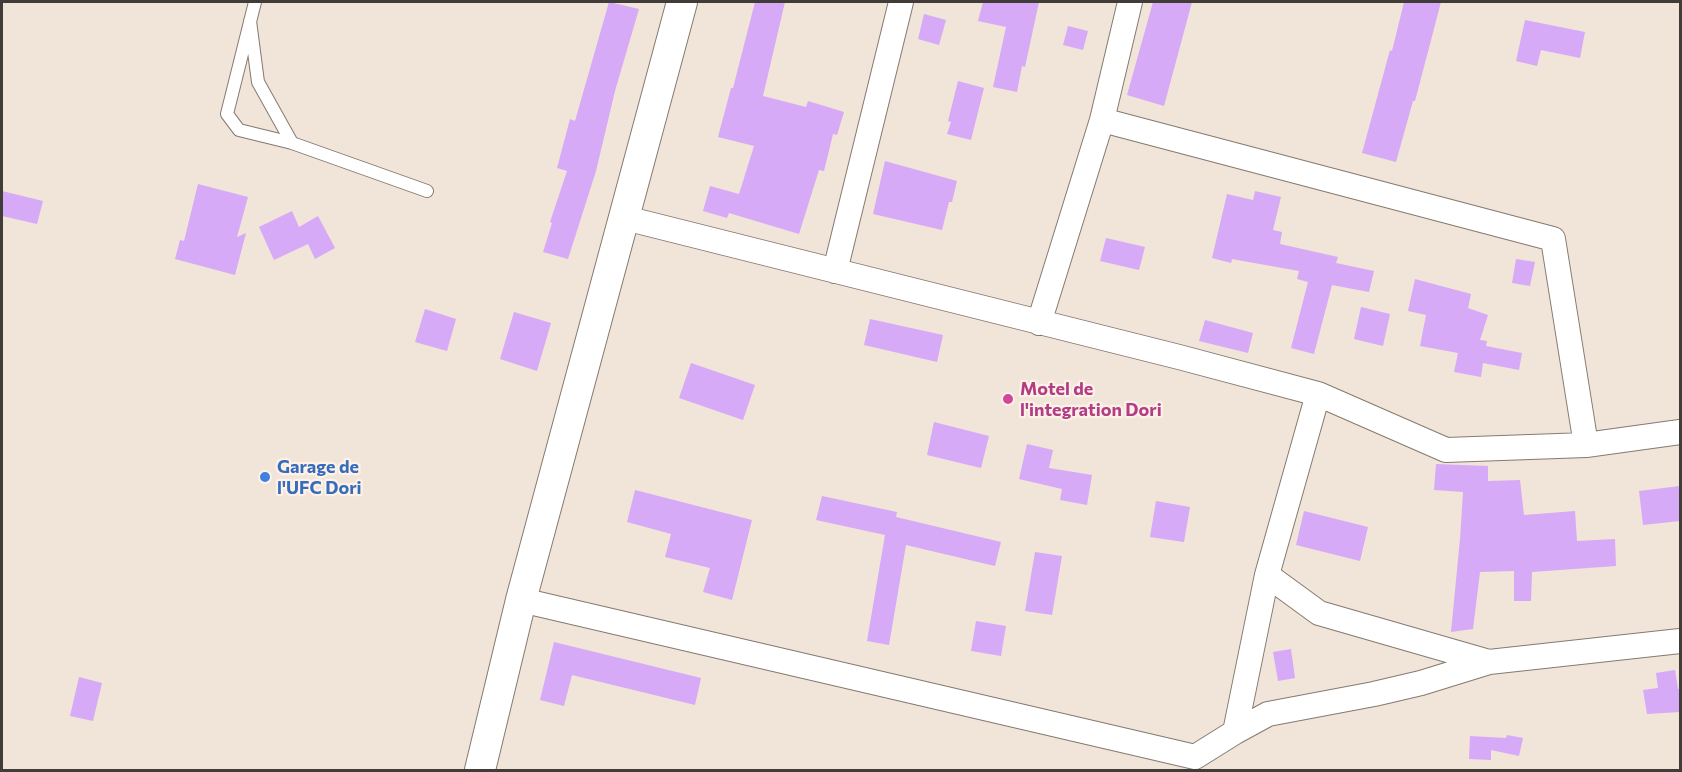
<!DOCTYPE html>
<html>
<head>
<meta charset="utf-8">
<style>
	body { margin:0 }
	#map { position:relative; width:1682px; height:772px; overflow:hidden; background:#f1e4d9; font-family:Commissioner,sans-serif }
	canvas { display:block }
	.frame { position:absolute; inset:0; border:3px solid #413c37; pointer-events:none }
</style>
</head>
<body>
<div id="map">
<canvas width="1682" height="772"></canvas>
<div class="frame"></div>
</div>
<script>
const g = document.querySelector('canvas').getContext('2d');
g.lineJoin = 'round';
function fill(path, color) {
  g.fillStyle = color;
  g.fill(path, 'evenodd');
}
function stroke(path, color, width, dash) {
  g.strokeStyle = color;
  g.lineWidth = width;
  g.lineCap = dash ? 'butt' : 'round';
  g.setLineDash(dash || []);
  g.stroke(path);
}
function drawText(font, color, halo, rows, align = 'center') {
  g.font = font + ' Commissioner,sans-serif';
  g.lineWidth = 4.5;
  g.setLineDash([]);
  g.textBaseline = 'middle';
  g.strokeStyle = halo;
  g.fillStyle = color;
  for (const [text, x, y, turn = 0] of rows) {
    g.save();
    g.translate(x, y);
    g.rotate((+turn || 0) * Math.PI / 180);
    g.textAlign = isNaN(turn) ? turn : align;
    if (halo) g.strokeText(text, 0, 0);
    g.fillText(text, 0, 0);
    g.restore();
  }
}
fill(new Path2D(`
	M 609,2 L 639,9 L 615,91 L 596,171 L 568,259 L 543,252 L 552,223 L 550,222 L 567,171 L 557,168 L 570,119 L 575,121 Z
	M 755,2 L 785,2 L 763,96 L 806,107 L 808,101 L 844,112 L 837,135 L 833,134 L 824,171 L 819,170 L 799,234 L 729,213 L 727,218 L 703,211 L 710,186 L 739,194 L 754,146 L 718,137 L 731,88 L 733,88 Z
	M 983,2 L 1039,2 L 1025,67 L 1022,66 L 1017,92 L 993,87 L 1006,27 L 978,21 Z
	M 1153,2 L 1192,2 L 1164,106 L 1127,95 Z
	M 1404,2 L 1441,2 L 1415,101 L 1413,101 L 1396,162 L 1362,153 L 1390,50 L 1392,51 Z
	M 924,14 L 946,20 L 939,45 L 918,39 Z
	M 1525,20 L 1585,32 L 1580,58 L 1541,50 L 1537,66 L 1516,61 Z
	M 1068,26 L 1088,31 L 1083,50 L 1063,45 Z
	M 958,81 L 984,88 L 971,140 L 947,134 L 951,122 L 948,121 Z
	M 885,161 L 957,181 L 952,202 L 949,202 L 942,230 L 873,214 Z
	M 198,184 L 248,197 L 237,237 L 246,233 L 235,275 L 175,259 L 180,240 L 184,241 Z
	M 2,191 L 43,201 L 37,224 L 2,216 Z
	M 1255,191 L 1281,197 L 1273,230 L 1282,232 L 1280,244 L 1338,257 L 1336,263 L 1374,271 L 1369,292 L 1332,285 L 1314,354 L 1291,348 L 1308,282 L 1297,279 L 1299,271 L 1232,259 L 1231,263 L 1212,258 L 1227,194 L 1253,200 Z
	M 292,211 L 299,227 L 318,216 L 335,248 L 315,259 L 308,244 L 274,260 L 259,227 Z
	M 1106,238 L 1145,247 L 1139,270 L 1100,261 Z
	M 1516,259 L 1535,262 L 1530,286 L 1512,283 Z
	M 1415,279 L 1471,294 L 1468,308 L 1488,315 L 1480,340 L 1487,341 L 1486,346 L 1522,353 L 1519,370 L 1483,363 L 1481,377 L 1454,372 L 1458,353 L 1420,346 L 1426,315 L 1408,311 Z
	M 1361,307 L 1390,314 L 1383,346 L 1354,339 Z
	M 425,309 L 456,319 L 447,351 L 415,342 Z
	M 514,312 L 551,323 L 537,371 L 500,359 Z
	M 870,319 L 943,335 L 937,362 L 864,345 Z
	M 1205,320 L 1253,333 L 1248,353 L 1199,341 Z
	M 691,363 L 755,385 L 743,420 L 679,398 Z
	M 934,422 L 989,436 L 981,468 L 927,455 Z
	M 1027,444 L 1053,450 L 1049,468 L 1092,475 L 1087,505 L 1060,500 L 1062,489 L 1019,479 Z
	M 1436,464 L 1488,466 L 1488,481 L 1520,480 L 1524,515 L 1575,511 L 1577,541 L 1615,539 L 1616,566 L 1532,572 L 1531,601 L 1514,601 L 1514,571 L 1480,572 L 1473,629 L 1451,632 L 1460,539 L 1463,492 L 1434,490 Z
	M 1680,486 L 1680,521 L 1643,525 L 1639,491 Z
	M 635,490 L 752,520 L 732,600 L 703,592 L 710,568 L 665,557 L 671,534 L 627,522 Z
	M 822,496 L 897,512 L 896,517 L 1001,542 L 995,566 L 906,545 L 889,645 L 867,641 L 885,535 L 816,520 Z
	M 1156,501 L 1190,507 L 1184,542 L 1150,537 Z
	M 1304,511 L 1368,527 L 1360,561 L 1296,545 Z
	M 1035,552 L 1062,556 L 1052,615 L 1025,611 Z
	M 976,621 L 1006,626 L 1001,656 L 971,651 Z
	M 554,642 L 701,678 L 695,705 L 572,675 L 564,706 L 540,700 Z
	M 1291,649 L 1295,678 L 1278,681 L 1273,652 Z
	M 1675,670 L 1678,689 L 1680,689 L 1680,712 L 1647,714 L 1643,690 L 1658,688 L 1656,673 Z
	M 79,677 L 102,683 L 93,721 L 70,716 Z
	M 1507,735 L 1523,738 L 1519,756 L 1491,750 L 1491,760 L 1469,759 L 1470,736 L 1506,738 Z`), '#d6aaf6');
const service = new Path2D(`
	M 255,2 L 227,114 L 239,130 L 292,143
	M 250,21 L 258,82 L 292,143 L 427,191`);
const minor = new Path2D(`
	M 1130,2 L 1102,120 L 1553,239 L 1586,445
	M 625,218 L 1179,357 L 1318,394 L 1446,450 L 1586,445 L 1680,432
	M 835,271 L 901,2
	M 1039,323 L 1102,120
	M 1267,575 L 1319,613 L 1489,662
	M 521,600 L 1195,757 L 1235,732 L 1268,714 L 1374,694 L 1421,683 L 1489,662 L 1680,641
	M 1235,732 L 1267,575 L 1318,394`);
const tertiary = new Path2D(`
	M 480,770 L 521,600 L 682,2`);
stroke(service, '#857a70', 14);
stroke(minor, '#857a70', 26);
stroke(tertiary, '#857a70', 32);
stroke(service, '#fff', 12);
stroke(minor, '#fff', 24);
stroke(tertiary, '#fff', 30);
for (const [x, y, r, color] of [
	[1008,399,6,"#d1479c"],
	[265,477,6,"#3f7fe0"]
]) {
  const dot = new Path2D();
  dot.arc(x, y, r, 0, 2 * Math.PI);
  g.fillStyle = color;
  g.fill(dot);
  stroke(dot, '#fef2e7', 2);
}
drawText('bold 18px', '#b23c85', '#fef2e7', [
	["Motel de",1020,389],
	["l'integration Dori",1020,410]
], 'left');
drawText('bold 18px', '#366cbe', '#fef2e7', [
	["Garage de",277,467],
	["l'UFC Dori",277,488]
], 'left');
</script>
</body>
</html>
